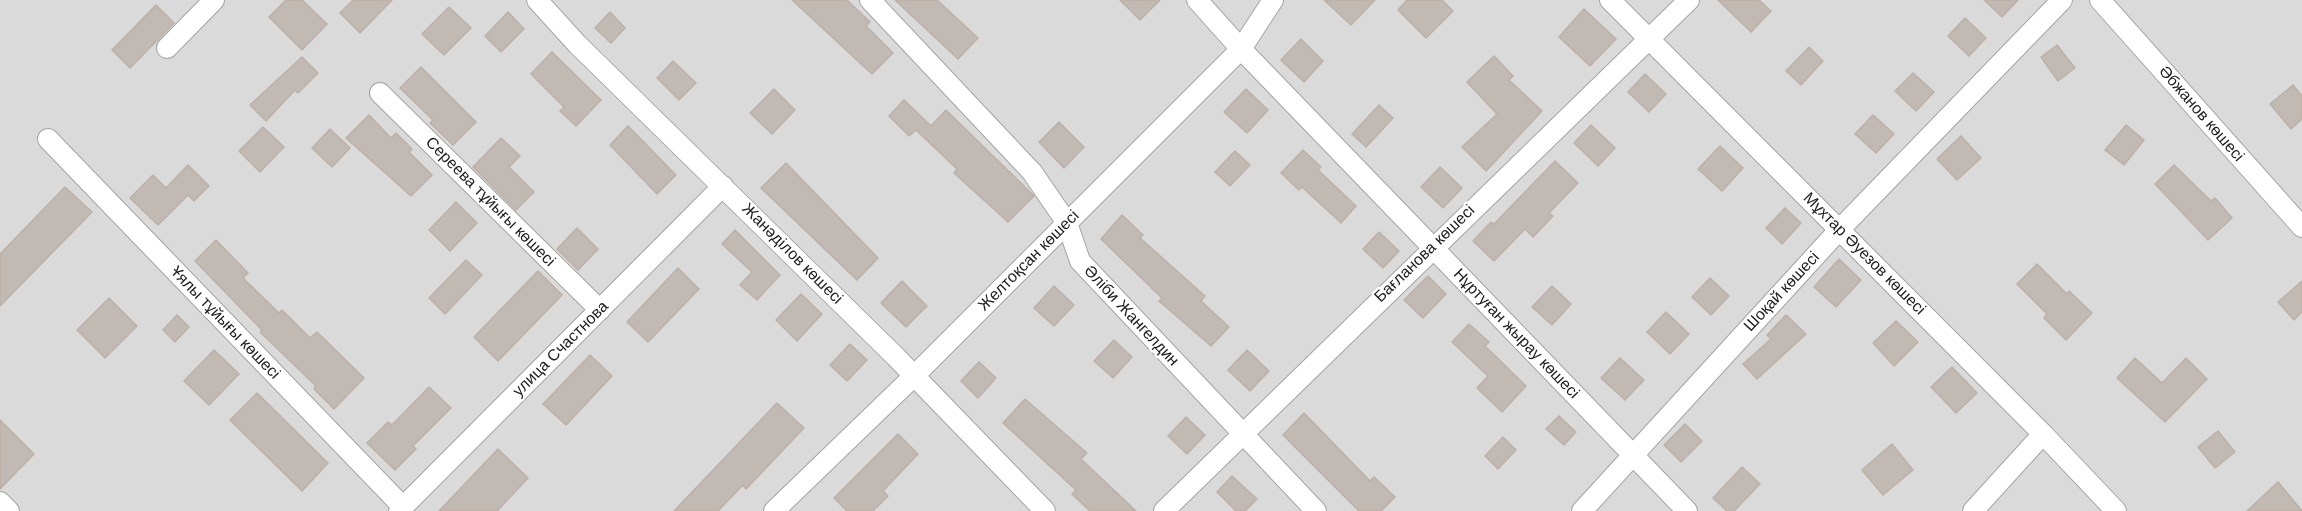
<!DOCTYPE html>
<html>
<head>
<meta charset="utf-8">
<style>
	body { margin:0 }
	canvas { display:block; background:#edeae3 }
</style>
</head>
<body>
<canvas width="2302" height="511"></canvas>
<script>
const g = document.querySelector('canvas').getContext('2d');
g.lineJoin = 'round';
function fill(path, color) {
  g.fillStyle = color;
  g.fill(path, 'evenodd');
}
function stroke(path, color, width, dash) {
  g.strokeStyle = color;
  g.lineWidth = width;
  g.lineCap = dash ? 'butt' : 'round';
  g.setLineDash(dash || []);
  g.stroke(path);
}
function drawText(font, color, halo, rows, align = 'center') {
  g.font = font + ' Helvetica,sans-serif';
  g.lineWidth = 4.5;
  g.setLineDash([]);
  g.textBaseline = 'middle';
  g.strokeStyle = halo;
  g.fillStyle = color;
  for (const [text, x, y, turn = 0] of rows) {
    g.save();
    g.translate(x, y);
    g.rotate((+turn || 0) * Math.PI / 180);
    g.textAlign = isNaN(turn) ? turn : align;
    if (halo) g.strokeText(text, 0, 0);
    g.fillText(text, 0, 0);
    g.restore();
  }
}
fill(new Path2D(`
	M 0,0 L 2302,0 L 2302,511 L 0,511 Z`), '#dbdada');
const building = new Path2D(`
	M 286,0 L 302,0 L 327,24 L 302,50 L 269,17 Z
	M 353,0 L 392,0 L 360,33 L 340,13 Z
	M 792,0 L 847,0 L 870,22 L 866,26 L 893,53 L 872,74 Z
	M 895,0 L 937,0 L 978,38 L 958,59 Z
	M 1120,0 L 1160,0 L 1140,20 Z
	M 1324,0 L 1375,0 L 1351,25 Z
	M 1407,0 L 1442,0 L 1453,11 L 1426,38 L 1398,10 Z
	M 1718,0 L 1759,0 L 1771,11 L 1751,32 Z
	M 1984,0 L 2018,0 L 2002,17 Z
	M 156,5 L 174,23 L 130,68 L 112,50 Z
	M 449,7 L 471,28 L 444,55 L 422,34 Z
	M 1584,9 L 1616,39 L 1590,66 L 1559,37 Z
	M 508,12 L 524,29 L 501,52 L 485,36 Z
	M 610,12 L 625,28 L 611,43 L 595,28 Z
	M 1965,18 L 1986,38 L 1969,56 L 1948,36 Z
	M 1301,39 L 1323,61 L 1304,82 L 1281,60 Z
	M 2057,45 L 2075,68 L 2058,81 L 2041,57 Z
	M 1809,47 L 1823,61 L 1801,85 L 1786,71 Z
	M 552,52 L 601,100 L 576,126 L 560,111 L 564,107 L 531,74 Z
	M 1494,56 L 1513,76 L 1509,80 L 1542,111 L 1486,171 L 1462,147 L 1497,114 L 1467,82 Z
	M 302,57 L 318,73 L 298,93 L 295,90 L 266,121 L 250,105 Z
	M 673,61 L 696,83 L 679,100 L 657,78 Z
	M 421,67 L 476,122 L 453,145 L 430,123 L 433,120 L 400,88 Z
	M 1913,73 L 1934,92 L 1916,111 L 1895,91 Z
	M 1645,74 L 1666,94 L 1649,112 L 1628,92 Z
	M 2293,85 L 2302,96 L 2302,119 L 2291,129 L 2270,104 Z
	M 774,89 L 795,110 L 772,134 L 750,113 Z
	M 1246,89 L 1268,110 L 1247,133 L 1224,112 Z
	M 904,100 L 931,126 L 946,110 L 1034,196 L 1008,222 L 954,173 L 957,169 L 916,130 L 909,136 L 889,116 Z
	M 1379,105 L 1393,118 L 1366,147 L 1352,134 Z
	M 369,115 L 391,138 L 396,133 L 412,149 L 409,152 L 432,175 L 411,196 L 346,138 Z
	M 1873,115 L 1894,134 L 1876,153 L 1855,134 Z
	M 1059,122 L 1084,147 L 1064,168 L 1039,142 Z
	M 1591,125 L 1615,148 L 1598,166 L 1574,143 Z
	M 2126,125 L 2144,140 L 2124,165 L 2105,150 Z
	M 628,126 L 676,175 L 657,194 L 610,145 Z
	M 263,127 L 284,147 L 260,172 L 239,151 Z
	M 330,129 L 350,148 L 332,167 L 312,148 Z
	M 1961,136 L 1981,158 L 1957,180 L 1937,159 Z
	M 501,138 L 520,156 L 509,167 L 534,192 L 516,210 L 473,167 Z
	M 1720,146 L 1743,168 L 1722,191 L 1698,169 Z
	M 1303,150 L 1321,167 L 1318,170 L 1356,206 L 1341,223 L 1302,187 L 1299,190 L 1281,173 Z
	M 1235,151 L 1250,165 L 1230,186 L 1215,172 Z
	M 1555,161 L 1578,183 L 1549,213 L 1553,216 L 1533,237 L 1525,229 L 1494,261 L 1473,241 L 1491,222 L 1494,224 Z
	M 786,163 L 878,258 L 857,280 L 761,188 Z
	M 188,165 L 209,186 L 194,201 L 188,195 L 158,225 L 130,198 L 153,175 L 166,188 Z
	M 2174,165 L 2211,201 L 2215,198 L 2232,218 L 2208,240 L 2155,184 Z
	M 1440,167 L 1462,188 L 1443,208 L 1421,187 Z
	M 65,187 L 92,212 L 0,306 L 0,254 Z
	M 456,202 L 477,223 L 450,251 L 429,230 Z
	M 1785,208 L 1801,223 L 1782,244 L 1766,228 Z
	M 1122,215 L 1143,235 L 1140,238 L 1205,296 L 1201,301 L 1229,327 L 1211,346 L 1159,301 L 1162,298 L 1101,239 Z
	M 577,228 L 598,249 L 578,270 L 557,249 Z
	M 735,230 L 780,275 L 757,300 L 740,285 L 752,272 L 722,244 Z
	M 1379,232 L 1399,251 L 1383,268 L 1363,249 Z
	M 216,240 L 248,273 L 243,278 L 279,313 L 282,310 L 310,338 L 317,332 L 364,378 L 334,409 L 314,389 L 316,386 L 260,332 L 262,330 L 195,261 Z
	M 1839,259 L 1861,280 L 1836,307 L 1814,287 Z
	M 466,260 L 482,275 L 445,314 L 429,298 Z
	M 2037,264 L 2067,294 L 2069,291 L 2092,313 L 2066,340 L 2044,318 L 2047,314 L 2017,284 Z
	M 678,268 L 699,289 L 648,342 L 627,322 Z
	M 538,271 L 562,295 L 498,361 L 474,337 Z
	M 1428,276 L 1446,294 L 1423,318 L 1404,300 Z
	M 1710,278 L 1729,296 L 1711,315 L 1692,297 Z
	M 902,281 L 927,306 L 906,327 L 881,303 Z
	M 2302,281 L 2302,312 L 2294,320 L 2278,302 Z
	M 1054,286 L 1074,305 L 1054,326 L 1034,308 Z
	M 1552,286 L 1571,304 L 1552,325 L 1532,307 Z
	M 801,294 L 822,314 L 797,341 L 776,320 Z
	M 109,298 L 137,326 L 105,358 L 77,330 Z
	M 1666,312 L 1689,334 L 1670,354 L 1647,332 Z
	M 177,315 L 189,327 L 175,342 L 163,330 Z
	M 1786,315 L 1806,334 L 1757,379 L 1743,364 L 1771,339 L 1767,335 Z
	M 1896,321 L 1918,342 L 1894,366 L 1873,343 Z
	M 1469,324 L 1489,342 L 1485,346 L 1526,386 L 1502,412 L 1477,388 L 1488,376 L 1452,342 Z
	M 1114,340 L 1132,357 L 1113,378 L 1094,361 Z
	M 850,344 L 867,360 L 847,381 L 830,365 Z
	M 214,350 L 239,374 L 209,405 L 184,381 Z
	M 1247,350 L 1269,371 L 1250,391 L 1228,370 Z
	M 590,355 L 612,376 L 566,425 L 543,404 Z
	M 1620,358 L 1644,380 L 1625,400 L 1601,378 Z
	M 2135,358 L 2162,383 L 2186,358 L 2207,379 L 2165,422 L 2117,378 Z
	M 979,362 L 996,378 L 978,398 L 961,381 Z
	M 1952,367 L 1977,393 L 1956,413 L 1931,387 Z
	M 429,387 L 451,408 L 413,446 L 416,449 L 395,470 L 367,443 L 388,422 L 392,425 Z
	M 257,393 L 328,463 L 302,491 L 230,420 Z
	M 1025,399 L 1087,453 L 1081,459 L 1136,511 L 1090,511 L 1072,494 L 1076,490 L 1003,423 Z
	M 777,403 L 804,428 L 746,489 L 743,485 L 718,511 L 674,511 Z
	M 1304,413 L 1370,481 L 1374,477 L 1395,497 L 1381,511 L 1359,511 L 1283,435 Z
	M 1559,416 L 1576,432 L 1564,445 L 1546,429 Z
	M 1186,417 L 1205,435 L 1187,454 L 1168,436 Z
	M 0,420 L 34,454 L 0,489 Z
	M 1685,424 L 1702,441 L 1681,462 L 1664,445 Z
	M 2218,431 L 2235,452 L 2215,468 L 2198,447 Z
	M 898,434 L 918,454 L 883,491 L 888,496 L 873,511 L 847,511 L 834,498 Z
	M 1503,437 L 1516,450 L 1498,469 L 1485,456 Z
	M 1892,444 L 1913,470 L 1883,495 L 1862,470 Z
	M 498,449 L 528,478 L 497,511 L 439,511 Z
	M 1742,467 L 1760,484 L 1734,511 L 1727,511 L 1713,498 Z
	M 1232,476 L 1257,499 L 1245,511 L 1236,511 L 1217,492 Z
	M 2278,482 L 2302,511 L 2247,511 Z`);
fill(building, '#c1b9b3');
stroke(building, '#bdb0a7', 1.5);
const minor = new Path2D(`
	M 537,0 L 577,44 L 896,357 L 1045,511
	M 870,0 L 1032,172 L 1067,223 L 1080,261 L 1316,511
	M 1197,0 L 1241,49 L 1687,511
	M 1610,0 L 2043,434 L 2116,511
	M 2100,0 L 2302,227
	M 167,48 L 214,0
	M 380,93 L 600,310
	M 48,139 L 403,507
	M 0,502 L 9,511
	M 399,511 L 723,186
	M 774,511 L 914,376 L 1241,49 L 1273,0
	M 1164,511 L 1689,0
	M 1582,511 L 1840,229 L 2062,0
	M 1973,511 L 2043,434`);
stroke(minor, '#a4a4a4', 22);
stroke(minor, '#fff', 20);
drawText('16px', '#1d1d1d', '#fff', [
	["Әбжанов көшесі",2201,114,49],
	["Сереева тұйығы көшесі",490,202,45],
	["Жанәділов көшесі",792,254,45],
	["Бағланова көшесі",1425,254,-44],
	["Мұхтар Әуезов көшесі",1864,254,45],
	["Желтоқсан көшесі",1029,261,-45],
	["Шоқай көшесі",1782,292,-47],
	["Әліби Жангелдин",1131,316,47],
	["Ұялы тұйығы көшесі",225,323,46],
	["Нұртуған жырау көшесі",1516,334,46],
	["улица Счастнова",561,349,-45]
]);
</script>
</body>
</html>
